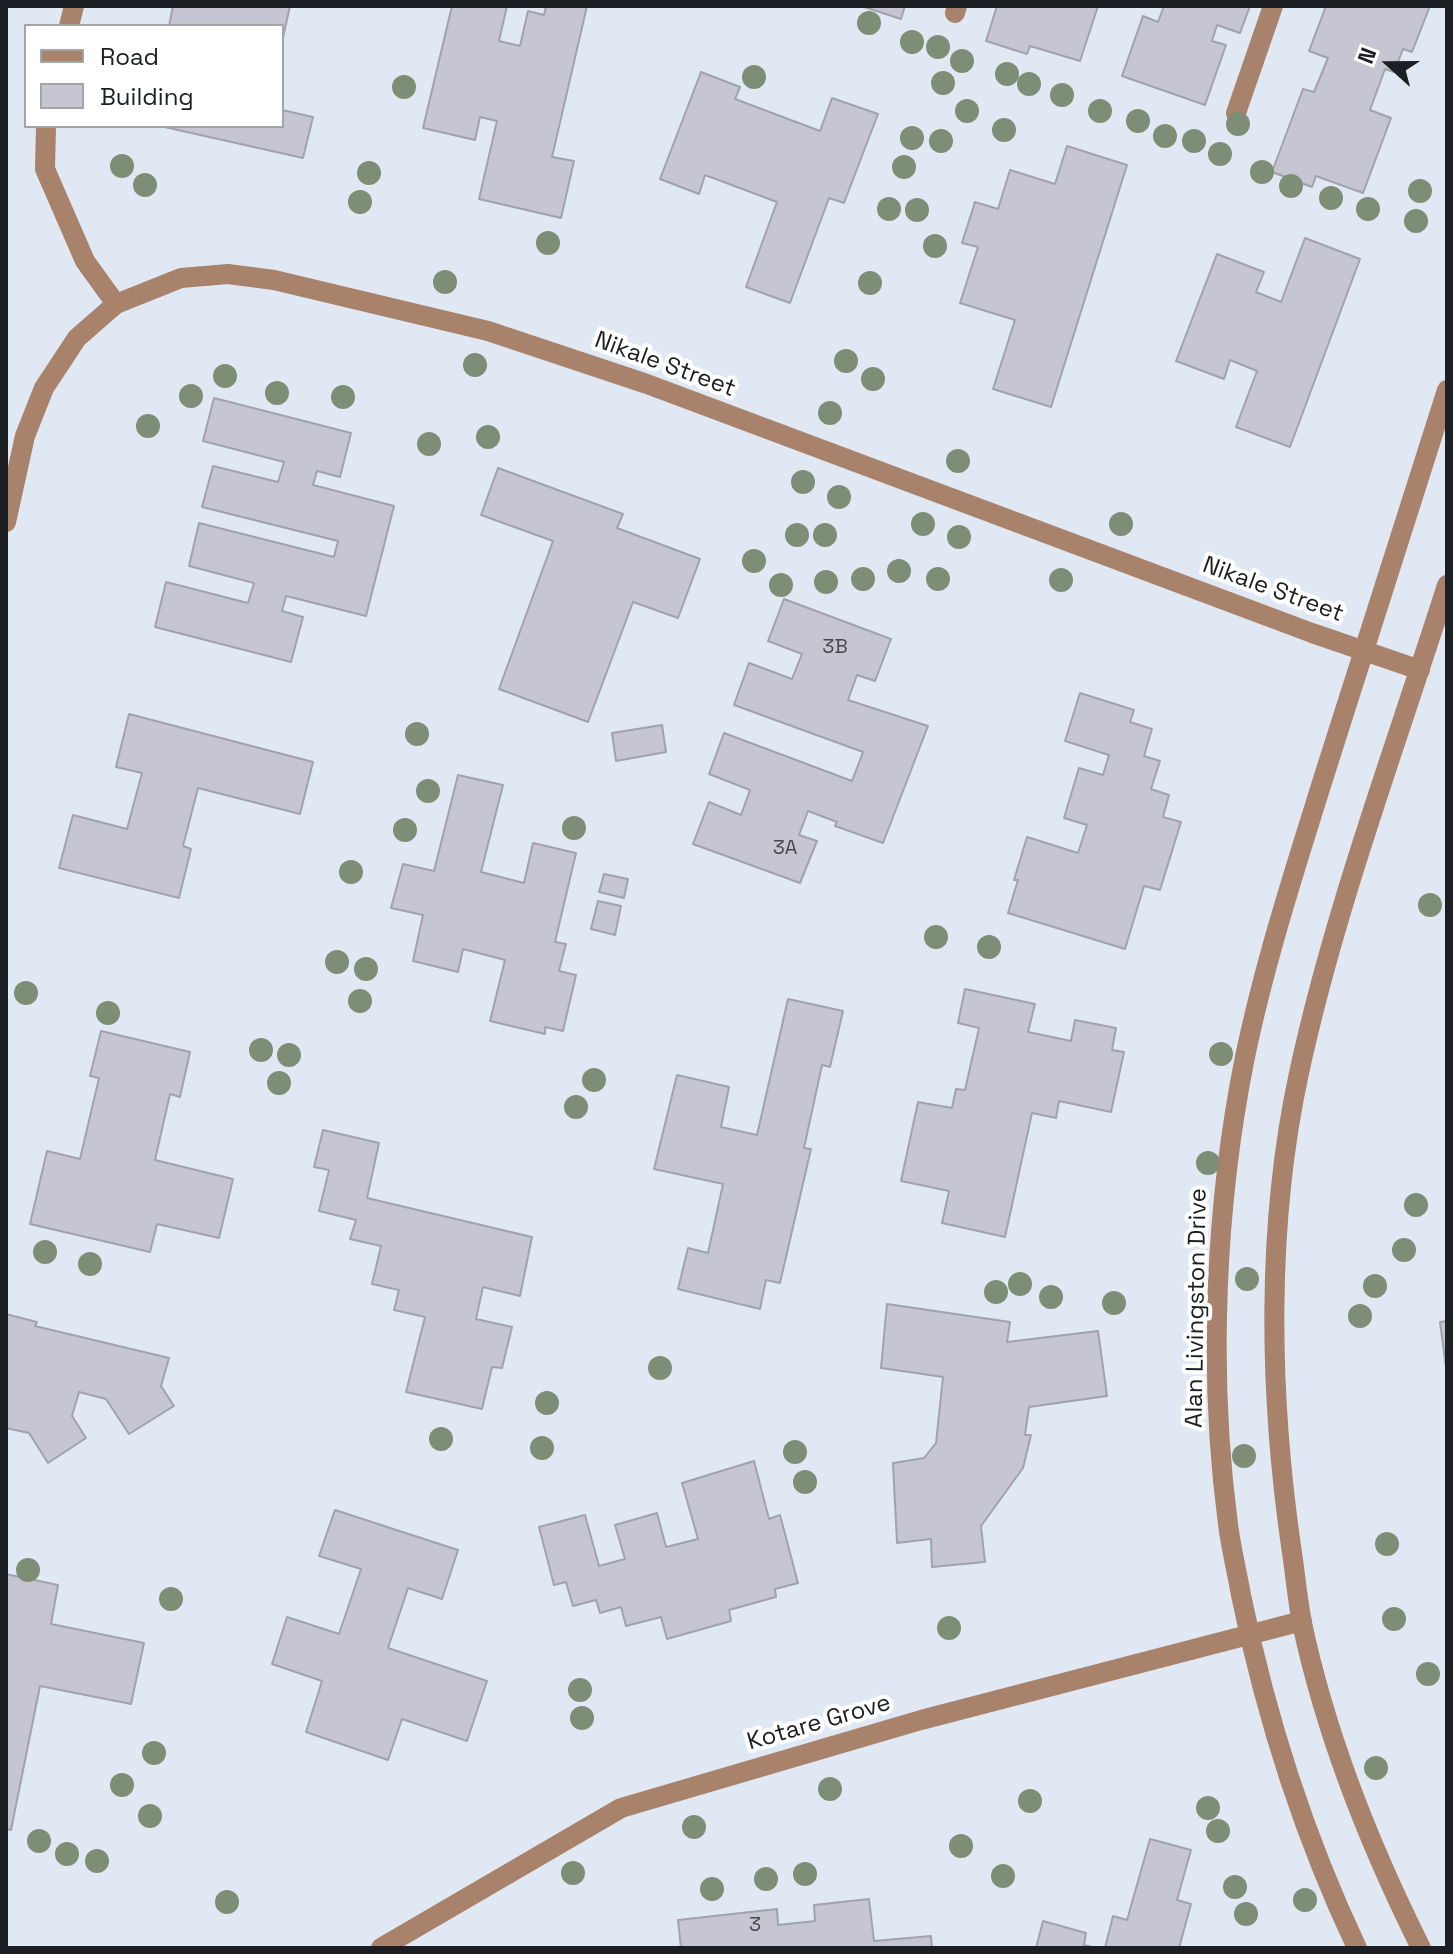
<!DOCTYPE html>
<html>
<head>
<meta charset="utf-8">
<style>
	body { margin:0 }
	#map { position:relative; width:1453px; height:1954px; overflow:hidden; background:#e0e9f3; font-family:"Space Grotesk",sans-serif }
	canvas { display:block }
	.frame { position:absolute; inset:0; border:8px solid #1b1e22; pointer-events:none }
	.legend { position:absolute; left:24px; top:24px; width:260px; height:104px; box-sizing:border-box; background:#fff; border:2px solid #a4a5a7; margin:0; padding:10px 14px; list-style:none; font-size:24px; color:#1b1e22 }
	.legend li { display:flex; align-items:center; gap:16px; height:40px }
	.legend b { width:40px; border:2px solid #a4a5a7 }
	.north { position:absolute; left:1349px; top:24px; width:80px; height:80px; -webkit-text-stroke:6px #fff; paint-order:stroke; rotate:291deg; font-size:22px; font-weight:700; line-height:32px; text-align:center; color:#1b1e22 }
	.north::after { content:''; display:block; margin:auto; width:28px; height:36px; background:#1b1e22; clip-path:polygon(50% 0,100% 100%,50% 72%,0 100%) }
</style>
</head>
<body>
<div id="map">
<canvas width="1453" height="1954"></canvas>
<div class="frame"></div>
<ul class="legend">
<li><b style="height:10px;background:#a9826c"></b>Road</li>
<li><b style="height:22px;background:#c6c6d2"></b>Building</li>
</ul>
<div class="north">N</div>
</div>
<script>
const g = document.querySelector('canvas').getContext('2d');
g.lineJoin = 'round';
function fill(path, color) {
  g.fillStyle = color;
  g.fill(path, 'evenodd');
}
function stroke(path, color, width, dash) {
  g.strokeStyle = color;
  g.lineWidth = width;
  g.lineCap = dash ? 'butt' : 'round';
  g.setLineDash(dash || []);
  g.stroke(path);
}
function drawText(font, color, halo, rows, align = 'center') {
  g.font = font + ' "Space Grotesk",sans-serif';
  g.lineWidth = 8;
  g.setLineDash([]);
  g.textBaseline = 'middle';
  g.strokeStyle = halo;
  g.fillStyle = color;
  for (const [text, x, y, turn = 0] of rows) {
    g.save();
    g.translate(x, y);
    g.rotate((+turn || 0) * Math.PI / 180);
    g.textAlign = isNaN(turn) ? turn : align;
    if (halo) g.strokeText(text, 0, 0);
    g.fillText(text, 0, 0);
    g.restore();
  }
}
const building = new Path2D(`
	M 173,6 L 290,6 L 282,42 L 282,26 L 169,26 Z
	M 452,6 L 507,6 L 499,41 L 520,46 L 528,11 L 544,15 L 546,6 L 587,6 L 552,157 L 574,161 L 561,218 L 479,199 L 497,121 L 480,117 L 475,140 L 423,128 Z
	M 861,6 L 905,6 L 901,19 Z
	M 997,6 L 1098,6 L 1080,61 L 1030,46 L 1027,54 L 986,41 Z
	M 1164,6 L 1250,6 L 1240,33 L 1217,25 L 1212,41 L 1226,45 L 1205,105 L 1122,76 L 1143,16 L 1158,22 Z
	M 1326,6 L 1430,6 L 1412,52 L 1403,49 L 1394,72 L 1385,69 L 1370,110 L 1391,118 L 1363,193 L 1316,176 L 1312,187 L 1272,172 L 1303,89 L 1314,92 L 1328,58 L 1309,51 Z
	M 701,72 L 740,87 L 735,99 L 820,131 L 832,98 L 878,114 L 844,203 L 829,198 L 790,303 L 746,287 L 777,202 L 705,175 L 699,194 L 660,179 Z
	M 282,110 L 313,117 L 303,158 L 160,126 L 282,126 Z
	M 1067,146 L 1127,165 L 1051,407 L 993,389 L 1015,320 L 960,303 L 978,247 L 962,243 L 975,202 L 998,209 L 1010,170 L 1055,184 Z
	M 1305,238 L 1360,259 L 1290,447 L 1236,427 L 1257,371 L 1230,360 L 1224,379 L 1176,361 L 1217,254 L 1264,272 L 1256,292 L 1281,302 Z
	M 214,398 L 351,433 L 340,477 L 317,471 L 313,485 L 394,506 L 366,616 L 286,596 L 282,611 L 303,617 L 291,662 L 155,627 L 166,582 L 248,603 L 254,583 L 189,566 L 199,523 L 334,557 L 338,541 L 202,507 L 213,466 L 278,482 L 284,462 L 203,441 Z
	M 498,468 L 623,514 L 617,528 L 700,559 L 678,618 L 633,602 L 588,722 L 499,689 L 553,541 L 481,515 Z
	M 784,599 L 891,639 L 875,681 L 857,675 L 848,700 L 928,726 L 883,843 L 835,826 L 837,822 L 808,811 L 799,835 L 817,841 L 800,883 L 693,844 L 709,802 L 741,815 L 750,790 L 709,774 L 724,733 L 852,781 L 863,752 L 734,705 L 749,663 L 792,679 L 802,654 L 768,641 Z
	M 1080,693 L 1134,710 L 1130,722 L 1152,729 L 1144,756 L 1160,761 L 1151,789 L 1169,795 L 1163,817 L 1181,822 L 1160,890 L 1144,886 L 1125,949 L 1008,913 L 1018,880 L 1014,880 L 1027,837 L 1078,853 L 1087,825 L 1064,818 L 1079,768 L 1103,775 L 1109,755 L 1065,741 Z
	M 129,714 L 313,762 L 300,814 L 198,788 L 183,846 L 191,849 L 179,898 L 59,868 L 73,815 L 127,829 L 142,773 L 116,767 Z
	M 662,725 L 666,752 L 616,761 L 612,733 Z
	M 458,775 L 503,785 L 481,872 L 524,883 L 533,843 L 576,853 L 555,942 L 566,944 L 559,971 L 576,975 L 563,1031 L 545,1027 L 545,1034 L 490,1021 L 505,960 L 463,949 L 458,972 L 413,961 L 423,915 L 391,908 L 403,864 L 434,871 Z
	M 604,874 L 628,879 L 624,898 L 599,892 Z
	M 598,901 L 621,906 L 615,935 L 591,929 Z
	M 965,989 L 1035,1004 L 1028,1032 L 1071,1041 L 1075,1020 L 1116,1028 L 1112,1050 L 1124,1052 L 1111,1112 L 1059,1101 L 1056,1118 L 1032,1113 L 1005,1237 L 942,1223 L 949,1191 L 901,1181 L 918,1102 L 952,1108 L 956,1089 L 965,1090 L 979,1028 L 958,1023 Z
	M 788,999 L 843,1011 L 830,1067 L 822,1065 L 804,1148 L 811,1149 L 780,1283 L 766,1280 L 760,1309 L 678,1289 L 688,1248 L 708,1253 L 723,1184 L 654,1169 L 677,1075 L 729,1087 L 721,1127 L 757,1135 Z
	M 101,1031 L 190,1052 L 180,1097 L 170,1094 L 155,1160 L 233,1179 L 219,1238 L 157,1224 L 150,1252 L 30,1224 L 47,1151 L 80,1159 L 99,1078 L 90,1076 Z
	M 323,1130 L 379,1143 L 367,1198 L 532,1237 L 520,1296 L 483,1287 L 476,1319 L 512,1327 L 502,1368 L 492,1367 L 482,1409 L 406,1392 L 425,1317 L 394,1310 L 399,1290 L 372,1284 L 381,1246 L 350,1239 L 356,1220 L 319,1211 L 329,1170 L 314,1167 Z
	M 887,1304 L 1010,1322 L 1007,1342 L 1098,1331 L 1107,1396 L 1029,1407 L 1025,1435 L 1031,1435 L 1023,1468 L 981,1526 L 985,1562 L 932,1567 L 931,1539 L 897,1543 L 893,1463 L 924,1458 L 936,1443 L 943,1377 L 881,1368 Z
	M 6,1314 L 37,1322 L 35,1326 L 169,1358 L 161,1386 L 174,1406 L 129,1434 L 106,1399 L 79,1392 L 72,1416 L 86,1438 L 48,1463 L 29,1433 L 6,1428 Z
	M 1447,1321 L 1447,1375 L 1440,1322 Z
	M 754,1461 L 769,1519 L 780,1515 L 798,1583 L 775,1589 L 776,1597 L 729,1610 L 731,1621 L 667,1639 L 661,1617 L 626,1626 L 621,1607 L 600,1613 L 596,1600 L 573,1606 L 566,1582 L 554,1585 L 539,1527 L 585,1515 L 599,1566 L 625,1559 L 615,1525 L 657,1513 L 666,1547 L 698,1539 L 682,1483 Z
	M 335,1510 L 458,1550 L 442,1599 L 408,1588 L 388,1648 L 487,1681 L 467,1741 L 402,1719 L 388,1760 L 306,1732 L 322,1681 L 272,1664 L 287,1617 L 339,1634 L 361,1569 L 319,1556 Z
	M 6,1574 L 58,1585 L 51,1624 L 144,1643 L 131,1704 L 40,1686 L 11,1830 L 6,1829 Z
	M 1150,1839 L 1191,1850 L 1177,1900 L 1191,1904 L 1179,1948 L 1105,1948 L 1113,1916 L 1127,1920 Z
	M 869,1899 L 874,1941 L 931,1936 L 932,1948 L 681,1948 L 678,1920 L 777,1909 L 778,1925 L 815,1921 L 814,1905 Z
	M 1043,1921 L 1086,1933 L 1084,1945 L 1096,1948 L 1036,1948 Z`);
fill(building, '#c6c6d2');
stroke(building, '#a2a2ae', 2);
stroke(new Path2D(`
	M 69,26 L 74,6
	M 46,126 L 45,169 L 85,261 L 116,304`), '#a9826c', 20);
stroke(new Path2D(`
	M 955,13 L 957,6
	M 1236,113 L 1273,6
	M 6,522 L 25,436 L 44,388 L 77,338 L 116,304 L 181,278 L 228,274 L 274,280 L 488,331 L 647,384 L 1312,633 L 1420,670
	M 381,1948 L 621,1808 L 921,1720 L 1302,1621
	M 1357,1948 C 1304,1836 1266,1717 1241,1595 C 1237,1572 1231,1548 1228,1524 C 1208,1374 1215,1205 1245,1057 C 1265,961 1295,869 1324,776 C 1365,647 1406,519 1447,390
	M 1421,1948 C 1370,1846 1326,1736 1302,1623 C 1297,1597 1295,1571 1291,1546 C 1269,1392 1266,1225 1299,1073 C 1335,907 1396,746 1447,585`), '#a9826c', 20);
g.fillStyle = '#7e8d75';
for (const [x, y] of [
	[869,23],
	[912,42],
	[938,47],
	[962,61],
	[1007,74],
	[754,77],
	[943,83],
	[1029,84],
	[404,87],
	[1062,95],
	[967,111],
	[1100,111],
	[1138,121],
	[1238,124],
	[1004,130],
	[1165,136],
	[912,138],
	[941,141],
	[1194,141],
	[1220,154],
	[122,166],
	[904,167],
	[1262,172],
	[369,173],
	[145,185],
	[1291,186],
	[1420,191],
	[1331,198],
	[360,202],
	[889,209],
	[1368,209],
	[917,210],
	[1416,221],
	[548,243],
	[935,246],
	[445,282],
	[870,283],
	[846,361],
	[475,365],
	[225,376],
	[873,379],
	[277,393],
	[191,396],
	[343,397],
	[830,413],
	[148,426],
	[488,437],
	[429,444],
	[958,461],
	[803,482],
	[839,497],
	[923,524],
	[1121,524],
	[797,535],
	[825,535],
	[959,537],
	[754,561],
	[899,571],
	[863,579],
	[938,579],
	[1061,580],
	[826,582],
	[781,585],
	[417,734],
	[428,791],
	[574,828],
	[405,830],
	[351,872],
	[1430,905],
	[936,937],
	[989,947],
	[337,962],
	[366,969],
	[26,993],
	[360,1001],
	[108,1013],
	[261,1050],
	[1221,1054],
	[289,1055],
	[594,1080],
	[279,1083],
	[576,1107],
	[1208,1163],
	[1416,1205],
	[1404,1250],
	[45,1252],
	[90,1264],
	[1247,1279],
	[1020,1284],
	[1375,1286],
	[996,1292],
	[1051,1297],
	[1114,1303],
	[1360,1316],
	[660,1368],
	[547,1403],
	[441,1439],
	[542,1448],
	[795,1452],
	[1244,1456],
	[805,1482],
	[1387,1544],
	[28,1570],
	[171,1599],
	[1394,1619],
	[949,1628],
	[1428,1674],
	[580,1690],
	[582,1718],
	[154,1753],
	[1376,1768],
	[122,1785],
	[830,1789],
	[1030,1801],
	[1208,1808],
	[150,1816],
	[694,1827],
	[1218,1831],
	[39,1841],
	[961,1846],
	[67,1854],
	[97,1861],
	[573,1873],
	[805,1874],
	[1003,1876],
	[766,1879],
	[1235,1887],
	[712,1889],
	[1305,1900],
	[227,1902],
	[1246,1914]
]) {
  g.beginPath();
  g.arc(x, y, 12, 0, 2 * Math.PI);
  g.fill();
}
drawText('20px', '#46484e', null, [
	["3B",835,648],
	["3A",785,849],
	["3",755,1926]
]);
drawText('24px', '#1b1e22', '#fff', [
	["Nikale Street",665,365,20],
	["Nikale Street",1273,590,20],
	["Alan Livingston Drive",1197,1308,-89],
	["Kotare Grove",819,1723,-16]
]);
</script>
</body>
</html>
